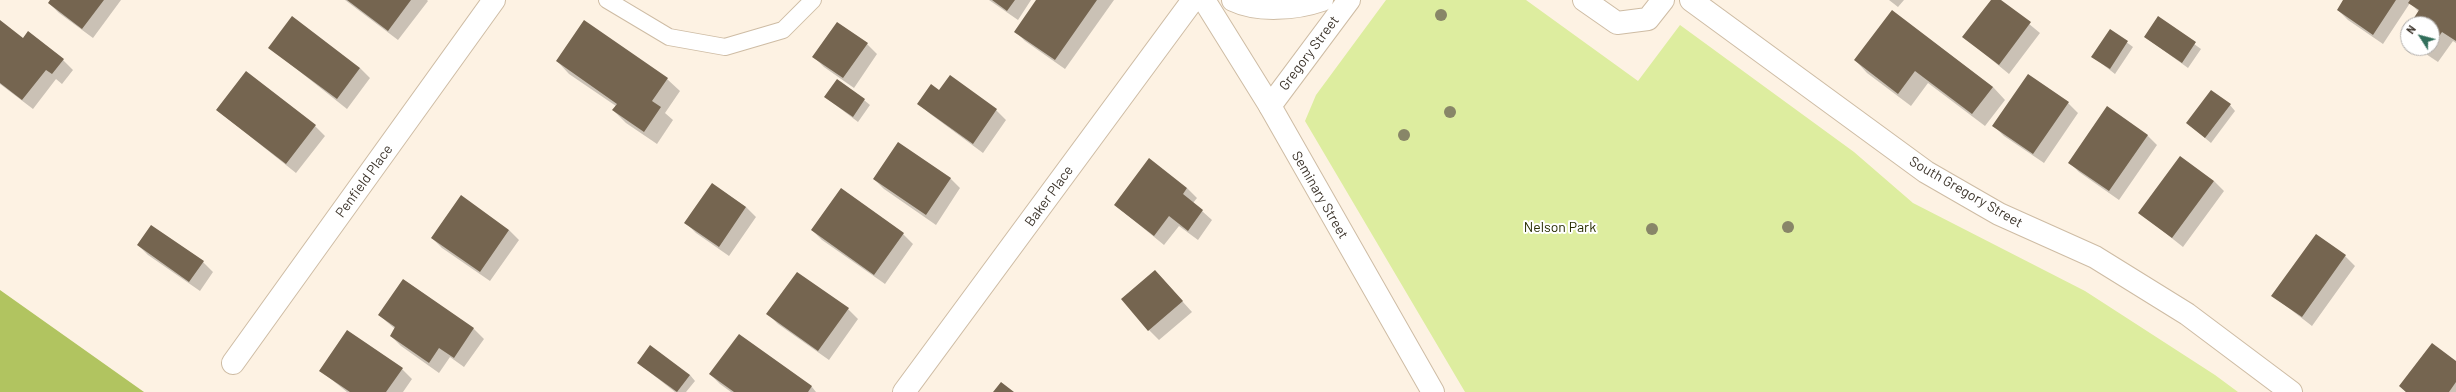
<!DOCTYPE html>
<html>
<head>
<meta charset="utf-8">
<style>
	body { margin:0 }
	#map { position:relative; width:2456px; height:392px; overflow:hidden; background:#fdf2e3; font-family:Barlow,sans-serif }
	canvas { display:block }
	.north { position:absolute; left:2400px; top:16px; width:40px; height:40px; box-sizing:border-box; background:#fff; border:1px solid #b1aeab; border-radius:50%; rotate:306deg; font-size:11px; font-weight:700; line-height:16px; text-align:center; color:#3d352c }
	.north::after { content:''; display:block; margin:auto; width:14px; height:18px; background:#326f5b; clip-path:polygon(50% 0,100% 100%,50% 72%,0 100%) }
</style>
</head>
<body>
<div id="map">
<canvas width="2456" height="392"></canvas>
<div class="north">N</div>
</div>
<script>
const g = document.querySelector('canvas').getContext('2d');
g.lineJoin = 'round';
function fill(path, color) {
  g.fillStyle = color;
  g.fill(path, 'evenodd');
}
function stroke(path, color, width, dash) {
  g.strokeStyle = color;
  g.lineWidth = width;
  g.lineCap = dash ? 'butt' : 'round';
  g.setLineDash(dash || []);
  g.stroke(path);
}
function drawText(font, color, halo, rows, align = 'center') {
  g.font = font + ' Barlow,sans-serif';
  g.lineWidth = 4;
  g.setLineDash([]);
  g.textBaseline = 'middle';
  g.strokeStyle = halo;
  g.fillStyle = color;
  for (const [text, x, y, turn = 0] of rows) {
    g.save();
    g.translate(x, y);
    g.rotate((+turn || 0) * Math.PI / 180);
    g.textAlign = isNaN(turn) ? turn : align;
    if (halo) g.strokeText(text, 0, 0);
    g.fillText(text, 0, 0);
    g.restore();
  }
}
fill(new Path2D(`
	M 1386,0 L 1526,0 L 1638,81 L 1680,25 L 1854,152 L 1913,203 L 2085,291 L 2215,375 L 2238,392 L 1465,392 L 1305,121 L 1316,95 Z`), '#dded9f');
fill(new Path2D(`
	M 0,290 L 144,392 L 0,392 Z`), '#b1c460');
fill(new Path2D(`
	M 52,0 L 121,0 L 93,38 L 59,13 L 49,3 Z
	M 345,0 L 427,0 L 428,1 L 398,40 Z
	M 989,0 L 1031,0 L 1018,20 Z
	M 1037,0 L 1114,0 L 1065,69 L 1025,41 L 1015,31 Z
	M 1889,0 L 1904,0 L 1898,7 Z
	M 1992,0 L 2000,0 L 2040,33 L 2009,74 L 1964,37 Z
	M 2345,0 L 2456,0 L 2456,43 L 2453,41 L 2438,62 L 2417,48 L 2432,48 L 2432,24 L 2411,24 L 2419,12 L 2410,3 L 2383,44 L 2348,20 L 2338,10 Z
	M 1892,11 L 1993,87 L 2005,100 L 1985,126 L 1928,83 L 1911,106 L 1867,73 L 1855,60 Z
	M 2158,18 L 2201,49 L 2188,68 L 2145,37 Z
	M 0,22 L 23,39 L 63,60 L 73,70 L 62,84 L 56,79 L 33,109 L 0,84 Z
	M 2110,30 L 2133,47 L 2115,74 L 2093,57 Z
	M 867,44 L 877,54 L 854,88 L 824,67 L 814,57 Z
	M 270,48 L 360,68 L 370,78 L 347,109 Z
	M 557,61 L 667,79 L 680,91 L 665,113 L 673,120 L 657,144 L 626,123 L 613,110 L 616,106 L 569,74 Z
	M 950,77 L 996,110 L 1006,120 L 983,153 L 929,113 L 919,104 L 940,92 Z
	M 825,97 L 864,100 L 870,105 L 858,122 Z
	M 2068,103 L 2078,113 L 2044,163 L 2004,136 L 1994,126 Z
	M 2230,105 L 2235,111 L 2211,143 L 2187,123 Z
	M 217,110 L 315,126 L 325,136 L 296,173 Z
	M 2147,135 L 2157,145 L 2119,200 L 2079,172 L 2069,162 Z
	M 950,178 L 960,188 L 936,225 L 884,189 L 874,179 Z
	M 2214,181 L 2224,191 L 2183,247 L 2140,213 Z
	M 712,184 L 746,207 L 756,217 L 729,256 L 696,233 L 686,223 Z
	M 1187,188 L 1197,198 L 1193,203 L 1212,220 L 1198,240 L 1179,226 L 1164,245 L 1115,205 Z
	M 841,190 L 903,234 L 913,244 L 885,284 L 822,240 L 812,230 Z
	M 509,230 L 519,240 L 490,281 L 442,248 L 432,238 Z
	M 138,245 L 203,262 L 213,272 L 200,291 L 148,255 Z
	M 2345,256 L 2355,266 L 2312,326 L 2273,296 Z
	M 1155,271 L 1192,312 L 1159,340 L 1149,330 Z
	M 404,280 L 474,329 L 484,339 L 464,367 L 450,357 L 439,373 L 401,346 L 391,336 L 395,329 L 379,315 Z
	M 848,309 L 858,319 L 829,360 L 778,324 L 768,314 Z
	M 739,335 L 812,387 L 816,392 L 731,392 L 720,384 L 710,374 Z
	M 638,363 L 690,375 L 695,381 L 686,392 L 675,392 Z
	M 2456,363 L 2456,392 L 2406,392 L 2400,386 Z
	M 402,369 L 412,379 L 403,392 L 347,392 L 321,371 Z`), '#0003');
fill(new Path2D(`
	M 50,0 L 104,0 L 82,29 L 48,3 Z
	M 347,0 L 411,0 L 388,31 Z
	M 992,0 L 1015,0 L 1007,11 Z
	M 1036,0 L 1097,0 L 1055,60 L 1014,32 Z
	M 1991,0 L 2001,0 L 2031,22 L 1999,65 L 1962,37 Z
	M 2343,0 L 2396,0 L 2373,35 L 2337,10 Z
	M 2410,0 L 2456,0 L 2456,41 L 2442,32 L 2432,47 L 2432,24 L 2410,24 L 2419,10 L 2408,3 Z
	M 1892,10 L 1993,87 L 1972,114 L 1915,71 L 1898,94 L 1854,60 Z
	M 292,16 L 360,68 L 337,99 L 268,48 Z
	M 2158,16 L 2196,42 L 2182,63 L 2144,37 Z
	M 0,20 L 23,38 L 28,31 L 64,59 L 52,74 L 46,70 L 22,100 L 0,83 Z
	M 584,20 L 668,78 L 652,101 L 661,107 L 644,132 L 612,110 L 617,104 L 556,61 Z
	M 837,22 L 868,43 L 843,78 L 812,57 Z
	M 2408,27 L 2408,40 L 2402,36 Z
	M 2110,29 L 2128,41 L 2110,69 L 2091,57 Z
	M 246,71 L 316,125 L 286,164 L 216,110 Z
	M 2028,74 L 2069,102 L 2033,154 L 1992,126 Z
	M 950,75 L 997,109 L 973,144 L 917,104 L 931,84 L 939,90 Z
	M 837,79 L 865,99 L 853,117 L 824,97 Z
	M 2211,90 L 2231,104 L 2205,138 L 2186,123 Z
	M 2107,106 L 2148,135 L 2109,191 L 2068,163 Z
	M 898,142 L 951,178 L 926,215 L 873,179 Z
	M 2180,156 L 2214,181 L 2172,238 L 2138,213 Z
	M 1149,158 L 1187,188 L 1183,194 L 1203,210 L 1188,231 L 1169,216 L 1154,236 L 1114,205 Z
	M 712,183 L 746,207 L 719,247 L 684,223 Z
	M 841,188 L 904,233 L 874,275 L 811,230 Z
	M 461,195 L 509,230 L 480,272 L 431,238 Z
	M 151,225 L 204,261 L 189,282 L 137,245 Z
	M 2316,234 L 2346,255 L 2302,317 L 2271,296 Z
	M 1155,270 L 1183,301 L 1148,331 L 1121,299 Z
	M 797,272 L 849,308 L 818,351 L 766,314 Z
	M 403,279 L 474,328 L 454,358 L 439,348 L 429,363 L 390,336 L 395,327 L 378,315 Z
	M 347,330 L 403,368 L 386,392 L 350,392 L 319,371 Z
	M 739,334 L 812,386 L 808,392 L 734,392 L 709,374 Z
	M 2432,343 L 2456,361 L 2456,382 L 2449,392 L 2406,392 L 2399,386 Z
	M 650,345 L 690,375 L 677,392 L 637,363 Z
	M 1001,382 L 1014,392 L 993,392 Z`), '#756550');
const service = new Path2D(`
	M 607,0 L 669,37 L 725,47 L 783,30 L 813,0`);
const minor = new Path2D(`
	M 1233,0 C 1258,12 1296,9 1322,0
	M 1584,0 L 1617,23 L 1648,19 L 1663,0
	M 1691,0 L 1926,172 L 1999,214 L 2095,257 L 2187,314 L 2291,392
	M 1270,106 L 1349,0
	M 233,363 L 494,0
	M 904,392 L 1193,0`);
const tertiary = new Path2D(`
	M 1204,0 L 1270,106 L 1433,392`);
stroke(service, '#cebca4', 18);
stroke(minor, '#cebca4', 24);
stroke(tertiary, '#cebca4', 24);
stroke(service, '#fff', 16);
stroke(minor, '#fff', 22);
stroke(tertiary, '#fff', 22);
g.fillStyle = '#888668';
for (const [x, y] of [
	[1441,15],
	[1450,112],
	[1404,135],
	[1788,227],
	[1652,229]
]) {
  g.beginPath();
  g.arc(x, y, 6, 0, 2 * Math.PI);
  g.fill();
}
drawText('14px', '#3d352c', '#fff', [
	["Gregory Street",1309,53,-53],
	["Penfield Place",364,181,-54],
	["South Gregory Street",1966,192,30],
	["Seminary Street",1320,195,60],
	["Baker Place",1049,196,-54]
]);
drawText('14px', '#282e03', '#fff', [
	["Nelson Park",1560,227]
]);
</script>
</body>
</html>
